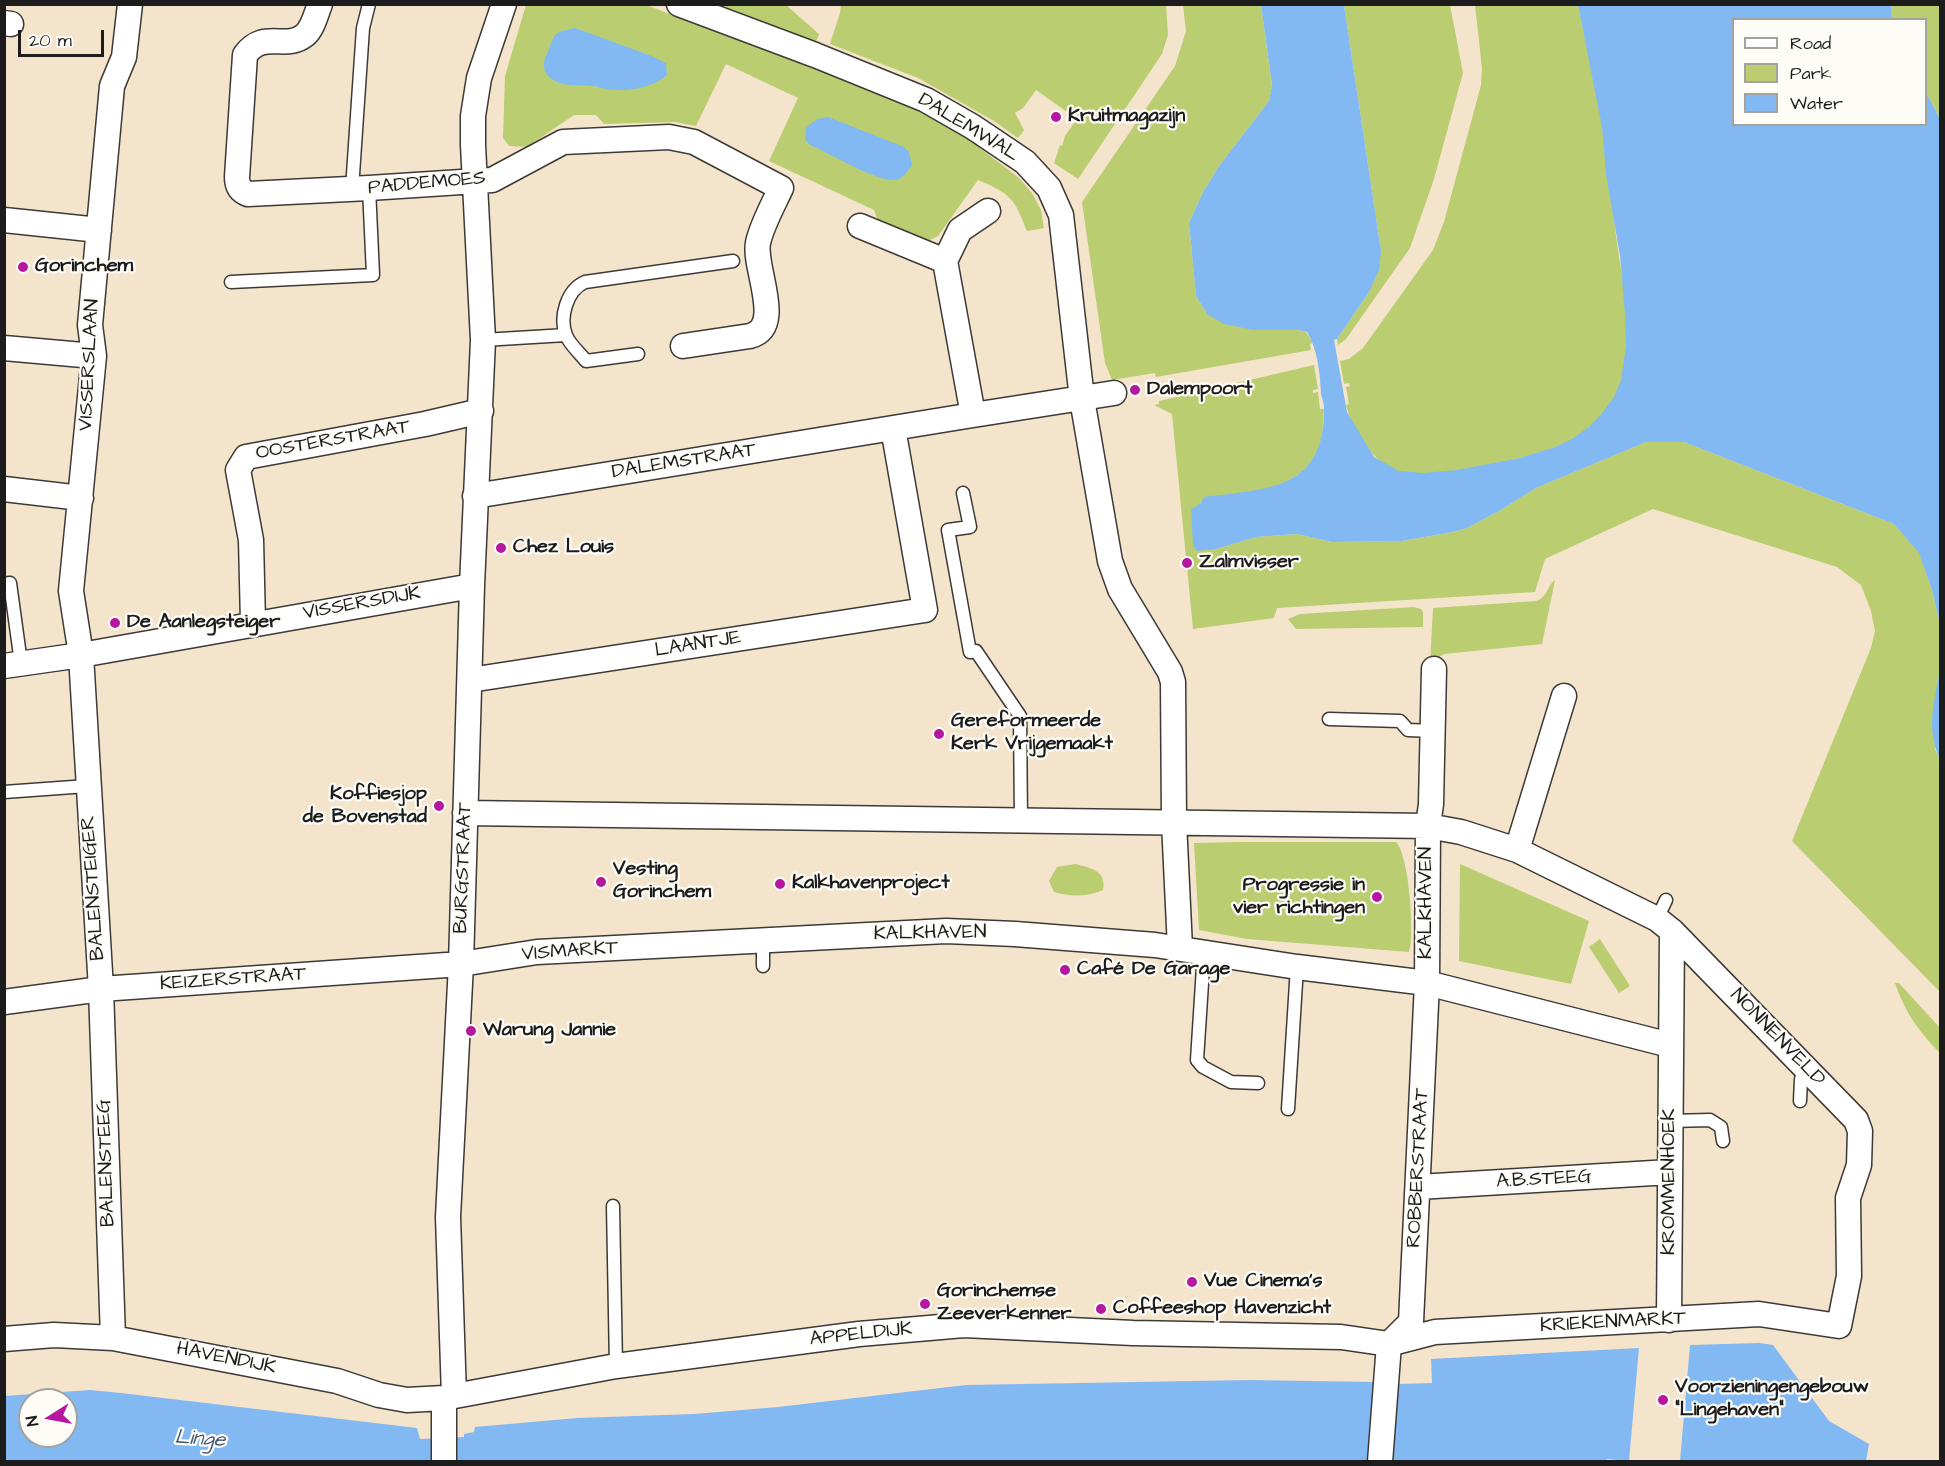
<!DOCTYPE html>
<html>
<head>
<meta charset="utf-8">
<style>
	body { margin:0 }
	#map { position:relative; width:1945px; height:1466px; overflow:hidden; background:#f5e4cc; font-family:"Architects Daughter",sans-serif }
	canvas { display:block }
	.frame { position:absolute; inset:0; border:6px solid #1c1c1c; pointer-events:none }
	.legend { position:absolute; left:1732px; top:18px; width:195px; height:108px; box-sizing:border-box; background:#fdfcf7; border:2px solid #a3a29f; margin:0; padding:8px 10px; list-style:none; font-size:18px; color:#1c1c1c }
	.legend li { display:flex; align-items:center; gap:12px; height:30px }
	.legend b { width:30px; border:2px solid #a3a29f }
	.north { position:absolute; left:18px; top:1388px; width:60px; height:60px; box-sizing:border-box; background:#fdfcf7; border:2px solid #a3a29f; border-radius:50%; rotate:259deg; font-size:16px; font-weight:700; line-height:24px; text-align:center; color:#1c1c1c }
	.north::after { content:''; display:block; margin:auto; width:21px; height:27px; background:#b5179e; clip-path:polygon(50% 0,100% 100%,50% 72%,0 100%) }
	.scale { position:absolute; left:18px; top:30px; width:86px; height:27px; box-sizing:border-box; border:3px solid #1c1c1c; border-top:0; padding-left:8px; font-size:18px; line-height:21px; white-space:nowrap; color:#1c1c1c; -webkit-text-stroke:4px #fdfcf7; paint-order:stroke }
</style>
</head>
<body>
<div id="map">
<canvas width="1945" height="1466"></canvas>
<div class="frame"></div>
<ul class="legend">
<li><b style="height:8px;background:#fff"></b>Road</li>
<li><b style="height:16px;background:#bacd70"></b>Park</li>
<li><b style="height:16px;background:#82b9f2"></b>Water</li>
</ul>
<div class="north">N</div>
<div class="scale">20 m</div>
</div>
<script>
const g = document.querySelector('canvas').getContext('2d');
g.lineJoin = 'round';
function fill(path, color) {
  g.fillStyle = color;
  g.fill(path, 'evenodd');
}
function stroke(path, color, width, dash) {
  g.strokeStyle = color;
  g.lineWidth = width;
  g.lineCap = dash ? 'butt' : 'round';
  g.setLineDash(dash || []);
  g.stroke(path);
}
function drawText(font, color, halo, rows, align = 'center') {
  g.font = font + ' "Architects Daughter",sans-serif';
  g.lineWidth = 4.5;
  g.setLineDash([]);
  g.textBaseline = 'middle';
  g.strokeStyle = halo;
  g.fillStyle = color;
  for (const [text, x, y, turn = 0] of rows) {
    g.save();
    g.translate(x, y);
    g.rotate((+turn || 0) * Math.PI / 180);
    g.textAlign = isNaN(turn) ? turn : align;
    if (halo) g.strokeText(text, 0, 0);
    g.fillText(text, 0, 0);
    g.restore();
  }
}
fill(new Path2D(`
	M 1166,4 L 1168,35 L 1162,54 L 1078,179 L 1054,163 L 1060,145 L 1062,146 L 1065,136 L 1077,119 L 1036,90 L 1023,108 L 1015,113 L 1024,130 L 1018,138 L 994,121 L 918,78 L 830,44 L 840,13 L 841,5 Z
	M 526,5 L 646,5 L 871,89 L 930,115 L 959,132 L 1019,178 L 1032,193 L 1041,210 L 1044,228 L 1027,231 C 1014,198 1011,194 978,180 L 938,236 L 922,244 L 880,226 L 874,210 L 769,161 L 798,98 L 726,64 L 696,126 L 675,122 L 604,124 L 596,115 L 574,115 L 527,147 L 509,146 L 503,138 L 505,76 ZM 619,45 L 649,55 L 608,89 L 601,87 L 567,83 Z
	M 715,5 L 786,5 L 819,34 L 816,42 Z
	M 1183,5 L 1261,5 L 1272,86 L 1269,101 L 1219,166 L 1203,192 L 1189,223 L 1196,296 L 1207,314 L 1298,330 L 1306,332 L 1313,343 L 1310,344 L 1311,350 L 1156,377 L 1155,373 L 1112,380 L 1105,363 L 1082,202 L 1175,66 L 1186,31 Z
	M 1344,5 L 1450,5 L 1463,73 L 1434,179 L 1410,248 L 1346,339 L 1338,345 L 1337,339 L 1369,292 L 1381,251 Z
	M 1475,5 L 1578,5 C 1586,45 1595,84 1602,124 C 1607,158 1610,193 1615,228 C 1621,277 1635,331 1621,381 C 1614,405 1594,426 1573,439 C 1542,457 1424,484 1392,469 C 1370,458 1352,428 1346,405 L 1349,404 L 1346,387 L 1350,386 L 1349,383 L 1344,384 L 1340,361 L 1349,359 L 1363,348 L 1433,250 L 1444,222 L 1481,85 L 1482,69 Z
	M 1891,5 L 1940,5 L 1940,119 L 1926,92 L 1926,20 L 1892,19 Z
	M 1314,365 L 1318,389 L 1313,390 L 1313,393 L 1318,392 L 1320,409 L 1324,409 C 1323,423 1323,441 1316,454 C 1295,493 1243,492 1204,498 L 1200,504 L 1216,549 L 1256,537 L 1297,534 L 1332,542 L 1402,541 L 1453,532 L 1467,528 L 1499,511 L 1536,488 L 1646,442 L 1684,442 L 1894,524 L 1919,552 L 1932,590 L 1940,624 L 1940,668 L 1937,687 L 1935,749 L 1940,760 L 1940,992 L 1792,841 L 1871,648 L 1875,631 L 1871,611 L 1861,585 L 1837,567 L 1653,509 L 1545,559 L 1535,592 L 1277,608 L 1274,618 L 1193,629 L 1172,414 L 1154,405 L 1159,404 L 1159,401 Z
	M 1555,580 L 1542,644 L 1444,654 L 1434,660 L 1430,665 L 1433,608 L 1536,601 C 1548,597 1546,587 1555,580 Z
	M 1414,607 L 1421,609 L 1423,612 L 1423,627 L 1296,629 L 1288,619 L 1300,614 Z
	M 1240,842 L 1396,842 C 1409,854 1415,935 1409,952 L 1247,939 L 1199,930 L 1194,843 Z
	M 1076,864 C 1091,868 1107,871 1103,890 C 1087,897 1071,897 1054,892 L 1049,881 L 1057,867 Z
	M 1460,864 L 1589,921 L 1571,984 L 1459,961 Z
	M 1600,939 L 1630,986 L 1619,993 L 1589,947 Z
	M 1895,983 L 1899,983 L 1940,1028 L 1940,1053 C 1918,1031 1905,1012 1895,983 Z`), '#bacd70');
fill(new Path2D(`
	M 1261,5 L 1344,5 L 1381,251 L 1379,270 L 1369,292 L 1337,339 L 1334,340 L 1347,412 L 1374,457 L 1399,471 L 1423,473 L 1457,470 L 1520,458 L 1555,447 L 1572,439 L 1589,427 L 1603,412 L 1614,397 L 1621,380 L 1626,346 L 1625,314 L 1620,256 L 1606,174 L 1602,127 L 1578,5 L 1891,5 L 1892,19 L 1734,20 L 1734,124 L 1926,124 L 1926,92 L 1940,119 L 1940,624 L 1932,590 L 1919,553 L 1894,524 L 1684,442 L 1646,442 L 1536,488 L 1499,511 L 1467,528 L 1453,532 L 1402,541 L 1332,542 L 1297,534 L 1256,537 L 1216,549 L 1197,551 L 1193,545 L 1191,509 L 1200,504 L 1204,497 C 1268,489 1325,490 1324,408 C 1324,403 1322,399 1321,394 C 1320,375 1318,350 1307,332 L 1298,330 L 1254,330 L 1224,324 L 1207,314 L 1196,296 L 1189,223 L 1203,192 L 1219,166 L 1269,101 L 1272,85 Z
	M 575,28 L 649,55 L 666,63 L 667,75 C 654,87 631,91 614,90 C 606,90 599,86 591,86 C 576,85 552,87 545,71 C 542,63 546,56 549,49 C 555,31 557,32 575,28 Z
	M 828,117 L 904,147 L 909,152 L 912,165 C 908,170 905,176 899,179 C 881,186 829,152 810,145 L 805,139 L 806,128 L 817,119 Z
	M 1940,668 L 1940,760 C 1925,725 1935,703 1940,668 Z
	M 1759,1343 L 1773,1345 L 1829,1421 L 1869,1444 L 1866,1461 L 1680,1461 L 1690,1345 Z
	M 1639,1348 L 1629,1461 L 1607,1459 L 1606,1462 L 5,1462 L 4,1396 L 90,1390 L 121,1393 L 417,1428 L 420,1439 L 464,1437 L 464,1434 L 474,1432 L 475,1427 L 577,1418 L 694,1414 L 778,1407 L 966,1385 L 1250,1380 L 1374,1382 L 1372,1393 L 1397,1395 L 1398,1384 L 1432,1383 L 1431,1359 ZM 30,1400 L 66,1400 L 66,1436 L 30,1436 Z`), '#82b9f2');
const service = new Path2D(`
	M 352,189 L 363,28 L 369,4
	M 231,282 L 373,275 L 369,188
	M 483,340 L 566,335
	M 638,354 L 586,361 C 580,353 569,344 566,335 C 559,317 567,290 585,282 L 733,261
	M 963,493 L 970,527 L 948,530 L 970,652 L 976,651 L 1020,716 L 1021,822
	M 4,584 L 10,583 L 21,663
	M 1329,719 L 1400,721 L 1408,730 L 1433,731
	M 4,792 L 87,786
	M 1657,919 L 1666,900
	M 763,941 L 763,966
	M 1204,952 L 1197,1060 L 1203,1067 L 1231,1082 L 1258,1083
	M 1800,1101 L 1801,1079 L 1809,1071
	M 1288,1109 L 1297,967
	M 1670,1121 L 1710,1120 L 1721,1127 L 1723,1141
	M 613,1206 L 616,1366`);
const minor = new Path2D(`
	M 320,4 C 316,14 313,28 305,35 C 285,51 264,29 245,55 L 237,177 C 237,185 240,191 248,194 L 369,188 L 492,180 L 563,142 L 669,137 L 694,142 L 781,188 C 774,203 761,227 758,243 C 753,267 785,327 750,336 L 683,346
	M 679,4 L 815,55 L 926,100 L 973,127 L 1025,162 L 1049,188 L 1061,215 L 1082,399 L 1110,561 L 1120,589 L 1170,672 L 1173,682 L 1174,822 L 1180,948
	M 4,23 L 11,24
	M 988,211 L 960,230 L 945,261 L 973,415 L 1114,393
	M 4,220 L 99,230
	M 860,226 L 945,261
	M 4,348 L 94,356
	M 4,489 L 81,498
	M 475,496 L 973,415
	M 253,623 L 251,540 L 238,470 L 246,457 L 425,424 L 481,411
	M 4,666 L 81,655 L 472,586
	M 470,680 L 925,610 L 893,428
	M 1517,850 L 1564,696
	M 4,1002 L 101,989 L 461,964 L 537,952 L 946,931 L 1015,934 L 1155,945 L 1297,967 L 1427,983 L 1670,1045
	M 1418,1187 L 1670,1172
	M 1669,1320 L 1672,931
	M 113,1338 L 101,989 L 81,655 L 71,591 L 94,356 L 90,325 L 112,86 L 124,57 L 130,4
	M 4,1339 L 54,1335 L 113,1338 L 337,1381 L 379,1395 L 407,1400 L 444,1398 L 616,1366 L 859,1334 L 964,1325 L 1133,1333 L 1341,1337 L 1389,1344 L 1435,1332 L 1759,1314 L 1839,1326 L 1849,1276 L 1848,1198 L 1859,1165 L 1860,1131 L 1856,1120 L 1672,931 L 1657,919 L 1517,850 L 1461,832 L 1428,826 L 465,813
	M 1389,1344 L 1411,1322 L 1427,983 L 1428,826 L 1431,804 L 1434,669
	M 454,1396 L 448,1217 L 461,964 L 472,586 L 483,340 L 473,145 L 473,116 L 479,78 L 504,4
	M 444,1398 L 444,1462
	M 1380,1462 L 1389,1344`);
stroke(service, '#3d3a36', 15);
stroke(minor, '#3d3a36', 27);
stroke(service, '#fff', 12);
stroke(minor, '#fff', 24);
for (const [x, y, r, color] of [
	[1056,117,6,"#b5179e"],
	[23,267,6,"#b5179e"],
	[1135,390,6,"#b5179e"],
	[501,548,6,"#b5179e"],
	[1187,563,6,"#b5179e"],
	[115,623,6,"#b5179e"],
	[939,734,6,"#b5179e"],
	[439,806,6,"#b5179e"],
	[601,882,6,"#b5179e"],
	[780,884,6,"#b5179e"],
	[1377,897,6,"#b5179e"],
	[1065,970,6,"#b5179e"],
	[471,1031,6,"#b5179e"],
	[1192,1282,6,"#b5179e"],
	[925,1304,6,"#b5179e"],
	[1101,1309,6,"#b5179e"],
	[1663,1400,6,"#b5179e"]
]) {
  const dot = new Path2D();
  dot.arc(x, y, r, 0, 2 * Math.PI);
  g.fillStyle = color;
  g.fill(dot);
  stroke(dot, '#fdfcf7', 2);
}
drawText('bold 20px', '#1c1c1c', '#fdfcf7', [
	["Kruitmagazijn",1068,117],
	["Gorinchem",35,267],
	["Dalempoort",1147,390],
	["Chez Louis",513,548],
	["Zalmvisser",1199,563],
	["De Aanlegsteiger",127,623],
	["Gereformeerde",951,722],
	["Kerk Vrijgemaakt",951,745],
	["Koffiesjop",427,795,"right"],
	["de Bovenstad",427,818,"right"],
	["Vesting",613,870],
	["Gorinchem",613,893],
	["Kalkhavenproject",792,884],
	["Progressie in",1365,886,"right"],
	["vier richtingen",1365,909,"right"],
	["Café De Garage",1077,970],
	["Warung Jannie",483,1031],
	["Vue Cinema's",1204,1282],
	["Gorinchemse",937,1292],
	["Zeeverkenner",937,1315],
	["Coffeeshop Havenzicht",1113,1309],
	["Voorzieningengebouw",1675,1388],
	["\"Lingehaven\"",1675,1411]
], 'left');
drawText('20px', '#1c1c1c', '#fdfcf7', [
	["DALEMWAL",968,128,31],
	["PADDEMOES",427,184,-5],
	["VISSERSLAAN",90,365,-87],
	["OOSTERSTRAAT",333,441,-10],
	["DALEMSTRAAT",684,462,-9],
	["VISSERSDIJK",362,604,-10],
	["LAANTJE",698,645,-9],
	["BURGSTRAAT",464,868,-88],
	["BALENSTEIGER",94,888,-94],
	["KALKHAVEN",1427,903,-90],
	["KALKHAVEN",930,934,-1],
	["VISMARKT",570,952,-4],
	["KEIZERSTRAAT",233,980,-4],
	["NONNENVELD",1777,1038,46],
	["BALENSTEEG",107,1163,-92],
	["ROBBERSTRAAT",1419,1168,-87],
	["A.B.STEEG",1544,1180,-3],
	["KROMMENHOEK",1670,1182,-90],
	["KRIEKENMARKT",1613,1323,-3],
	["APPELDIJK",861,1335,-6],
	["HAVENDIJK",226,1359,11]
]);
drawText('italic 21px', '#455b72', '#fdfcf7', [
	["Linge",200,1440,4]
]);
</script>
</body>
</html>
